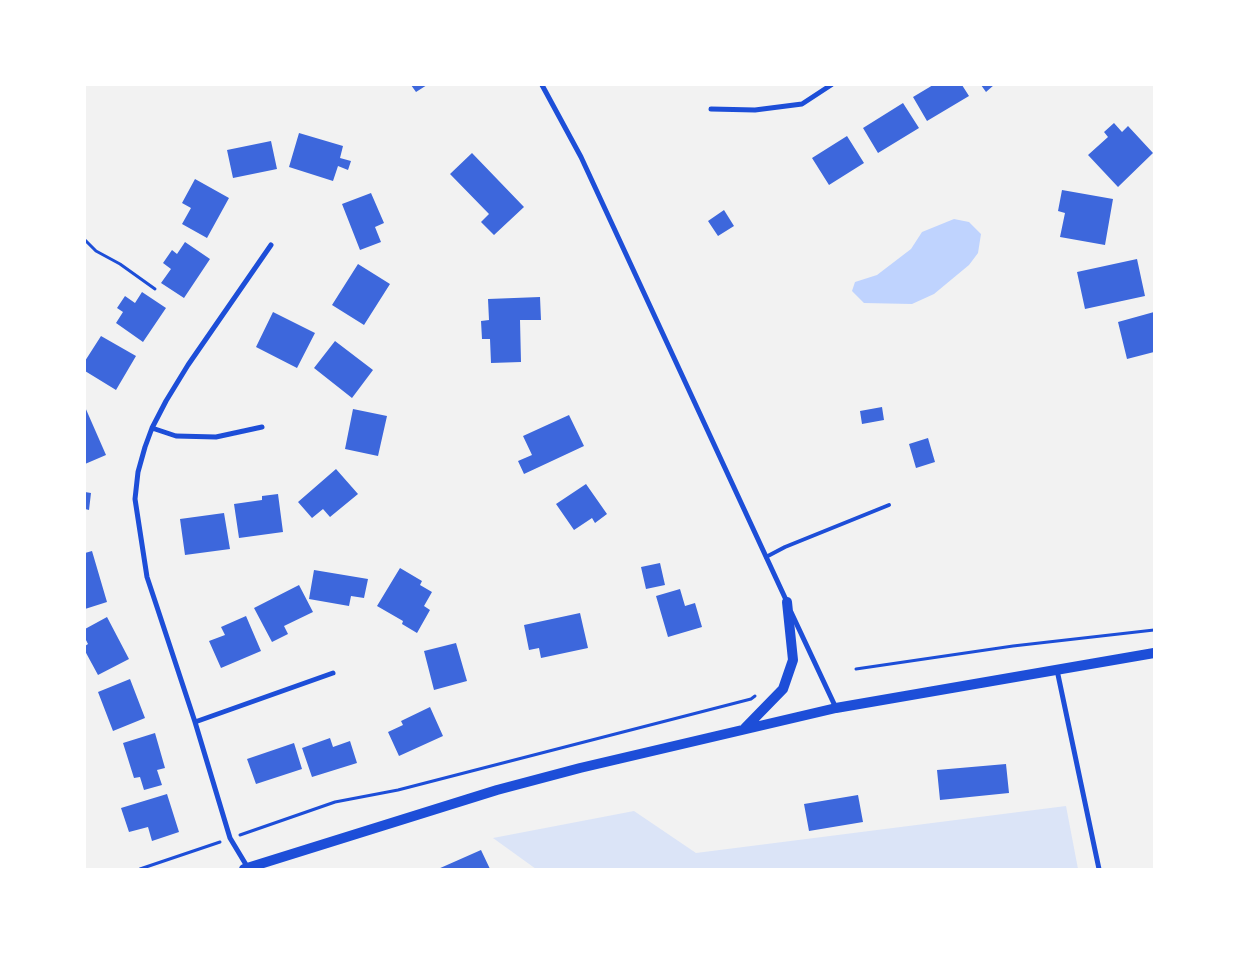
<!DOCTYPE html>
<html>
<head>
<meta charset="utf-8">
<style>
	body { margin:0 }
	#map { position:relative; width:1239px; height:954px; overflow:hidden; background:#f2f2f2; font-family:Commissioner,sans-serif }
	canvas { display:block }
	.frame { position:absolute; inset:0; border:86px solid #fff; pointer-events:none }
</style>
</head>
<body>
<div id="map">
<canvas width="1239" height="954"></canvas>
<div class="frame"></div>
</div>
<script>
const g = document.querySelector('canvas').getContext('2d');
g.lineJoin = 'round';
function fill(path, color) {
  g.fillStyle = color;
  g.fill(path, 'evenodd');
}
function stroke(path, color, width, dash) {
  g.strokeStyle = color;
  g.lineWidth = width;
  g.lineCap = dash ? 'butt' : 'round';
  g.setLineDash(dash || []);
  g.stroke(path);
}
fill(new Path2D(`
	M 1066,806 L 1078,869 L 536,869 L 493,838 L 634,811 L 696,853 Z`), '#dbe4f7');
fill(new Path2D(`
	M 954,219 L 969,222 L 981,234 L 978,253 L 969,265 L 934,294 L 912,304 L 864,303 L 852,291 L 855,282 L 877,275 L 911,249 L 922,232 Z`), '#bfd3fe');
fill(new Path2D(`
	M 411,85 L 427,85 L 416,92 Z
	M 933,85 L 962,85 L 969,96 L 927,121 L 913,97 Z
	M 981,85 L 994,85 L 986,92 Z
	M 903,103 L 919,128 L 878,153 L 863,128 Z
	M 1114,123 L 1122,132 L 1128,126 L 1153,153 L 1118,187 L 1088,155 L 1108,137 L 1104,132 Z
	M 299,133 L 343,146 L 340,158 L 351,161 L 348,170 L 338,166 L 333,181 L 289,167 Z
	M 847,136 L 864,163 L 829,185 L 812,158 Z
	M 271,141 L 277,169 L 233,178 L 227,150 Z
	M 472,153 L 524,207 L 494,235 L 481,222 L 489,214 L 450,174 Z
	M 195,179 L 229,198 L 207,238 L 182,224 L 191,208 L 182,203 Z
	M 1062,190 L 1113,199 L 1105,245 L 1060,237 L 1065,213 L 1058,211 Z
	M 371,193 L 384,223 L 375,227 L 381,242 L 360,250 L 342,204 Z
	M 724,210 L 734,226 L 718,236 L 708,221 Z
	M 185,242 L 210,259 L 184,298 L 161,283 L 171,269 L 163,263 L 172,250 L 177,254 Z
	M 1137,259 L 1145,296 L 1085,309 L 1077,272 Z
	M 358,264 L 390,284 L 364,325 L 332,305 Z
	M 142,292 L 166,308 L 143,342 L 116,323 L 123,312 L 117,308 L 125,296 L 135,303 Z
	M 540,297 L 541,320 L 520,320 L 521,362 L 491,363 L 490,339 L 482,339 L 481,321 L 489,320 L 488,299 Z
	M 273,312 L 315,333 L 297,368 L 256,347 Z
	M 1154,312 L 1154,352 L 1127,359 L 1118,322 Z
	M 101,336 L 136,356 L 116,390 L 85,371 L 85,361 Z
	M 335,341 L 373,370 L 352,398 L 314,368 Z
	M 85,407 L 106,455 L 85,464 Z
	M 882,407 L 884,420 L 862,424 L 860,411 Z
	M 353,409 L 387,416 L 378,456 L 345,449 Z
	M 569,415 L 584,446 L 524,474 L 518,461 L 532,455 L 523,436 Z
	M 928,438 L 935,462 L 916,468 L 909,444 Z
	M 336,469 L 358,494 L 330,517 L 323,509 L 312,518 L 298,502 Z
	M 586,484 L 607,514 L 595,523 L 592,518 L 574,530 L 556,504 Z
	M 85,492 L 91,493 L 89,510 L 85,509 Z
	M 278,494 L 283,532 L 239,538 L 234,504 L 262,500 L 262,496 Z
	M 224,513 L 230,549 L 185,555 L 180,519 Z
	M 92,551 L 107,602 L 85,609 L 85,553 Z
	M 660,563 L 665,585 L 646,589 L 641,567 Z
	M 400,568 L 422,581 L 420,585 L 432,592 L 424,606 L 430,610 L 417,633 L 402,624 L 403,621 L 377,606 Z
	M 314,570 L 368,579 L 364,598 L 351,596 L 349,606 L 309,599 Z
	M 299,585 L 313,612 L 284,626 L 288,634 L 272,642 L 254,608 Z
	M 680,589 L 685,606 L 695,603 L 702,627 L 668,637 L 656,596 Z
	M 580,613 L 588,648 L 541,658 L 539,648 L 529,650 L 524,625 Z
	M 246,616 L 261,651 L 221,668 L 209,641 L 225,635 L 221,627 Z
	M 107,617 L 129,659 L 98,675 L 85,651 L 85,646 L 88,644 L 85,638 L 85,629 Z
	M 456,643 L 467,681 L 434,690 L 424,651 Z
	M 130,679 L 145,718 L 113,731 L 98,692 Z
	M 430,707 L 443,736 L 399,756 L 388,732 L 403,725 L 401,721 Z
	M 155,733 L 165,768 L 157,770 L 162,785 L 144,790 L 140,777 L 134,778 L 123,743 Z
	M 330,738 L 333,747 L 350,741 L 357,763 L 312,777 L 302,748 Z
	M 294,743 L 302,769 L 256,784 L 247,759 Z
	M 1006,764 L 1009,793 L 940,800 L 937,770 Z
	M 167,794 L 179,832 L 152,841 L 148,827 L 129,832 L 121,808 Z
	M 858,795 L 863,822 L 809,831 L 804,804 Z
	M 481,850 L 490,869 L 438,869 Z`), '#3d67dc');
stroke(new Path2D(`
	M 85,240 L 96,251 L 120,264 L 155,289
	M 856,669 L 1013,646 L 1154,630
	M 240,835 L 335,802 L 398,790 L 751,699 L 755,696
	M 140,869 L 220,842`), '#1d4ed8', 3);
stroke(new Path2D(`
	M 766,557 L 785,547 L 889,505`), '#1d4ed8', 4);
stroke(new Path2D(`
	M 542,85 L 581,157 L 787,602
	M 711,109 L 755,110 L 802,104 L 831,85
	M 152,428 L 176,436 L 216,437 L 262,427
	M 791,612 L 836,708
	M 1057,670 L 1099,869
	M 195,722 L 333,673
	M 248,868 L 230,838 L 195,722 L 157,607 L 147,577 L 135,499 L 138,472 L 145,447 L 152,428 L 166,401 L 188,365 L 271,245`), '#1d4ed8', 5);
stroke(new Path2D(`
	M 745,728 L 783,689 L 793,660 L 787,602
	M 244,869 L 497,790 L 580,768 L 836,708 L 1154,653`), '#1d4ed8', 10);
</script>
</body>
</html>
